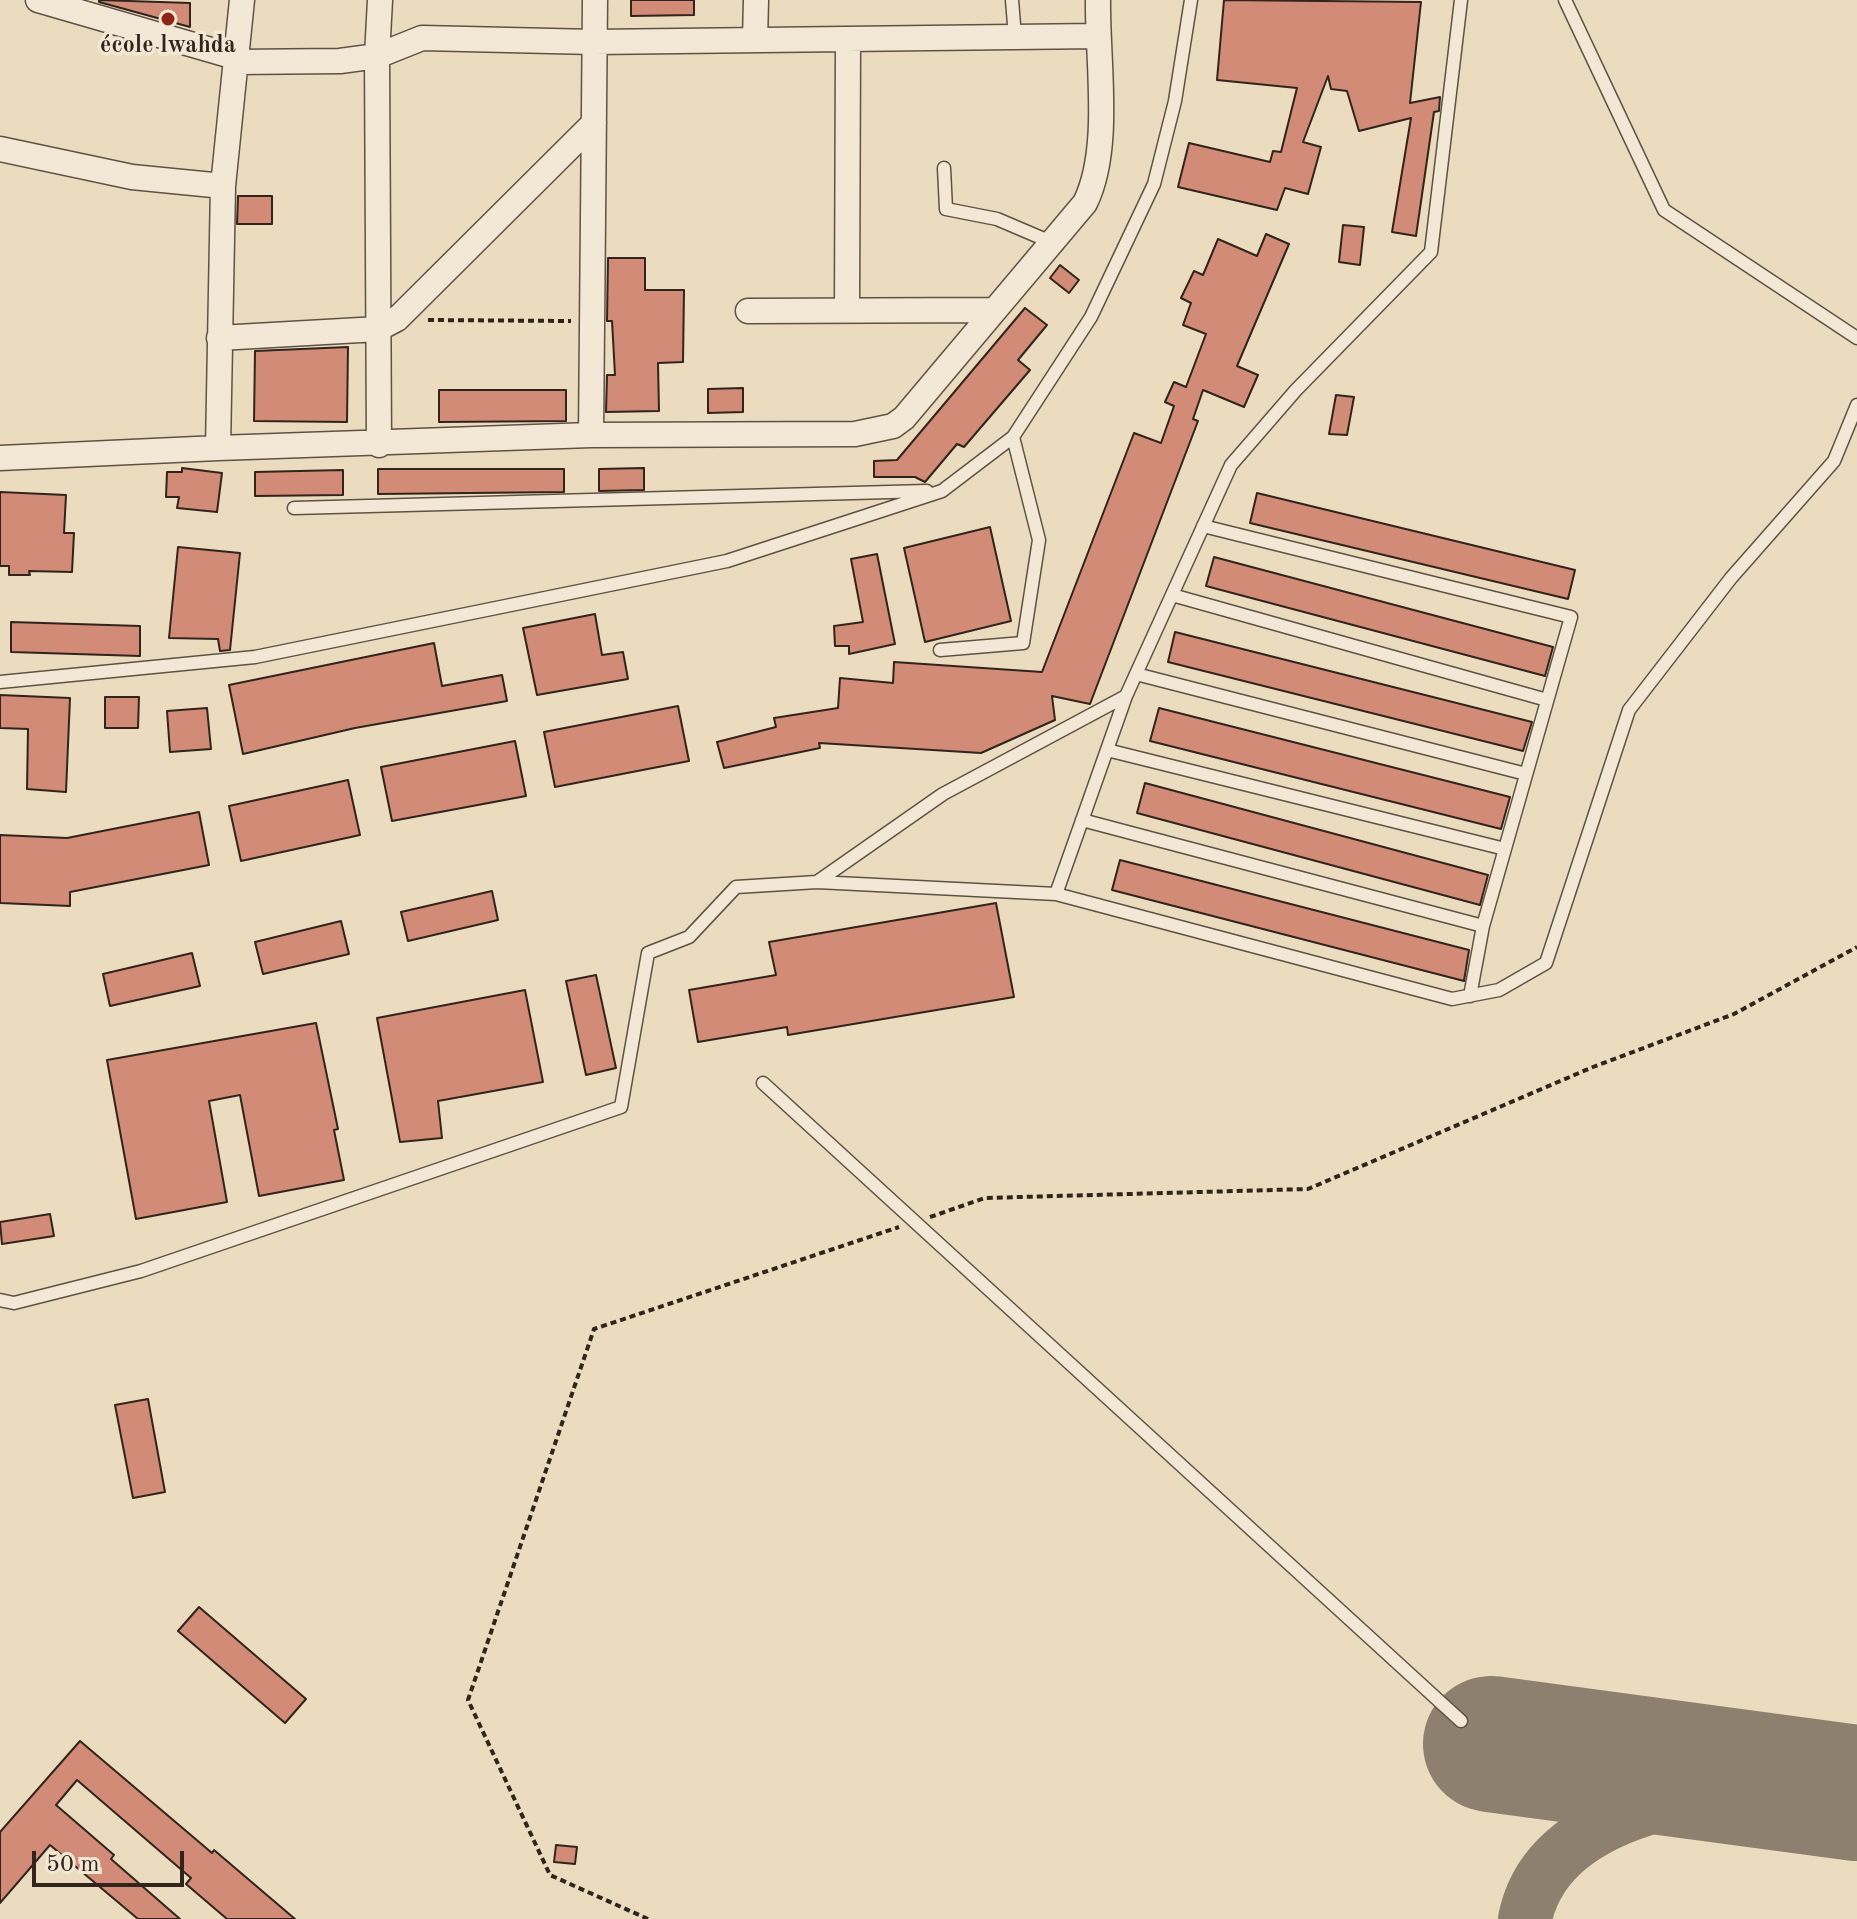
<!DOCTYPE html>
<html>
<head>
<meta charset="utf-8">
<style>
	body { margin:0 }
	#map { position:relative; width:1857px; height:1919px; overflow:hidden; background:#ebdcbf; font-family:"Old Standard TT",serif }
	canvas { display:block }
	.scale { position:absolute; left:32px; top:1851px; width:152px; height:36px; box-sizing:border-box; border:4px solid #30241c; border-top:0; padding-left:10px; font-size:24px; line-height:28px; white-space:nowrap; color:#30241c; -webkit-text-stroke:6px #f2e8d5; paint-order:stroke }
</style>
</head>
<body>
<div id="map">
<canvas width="1857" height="1919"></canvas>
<div class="scale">50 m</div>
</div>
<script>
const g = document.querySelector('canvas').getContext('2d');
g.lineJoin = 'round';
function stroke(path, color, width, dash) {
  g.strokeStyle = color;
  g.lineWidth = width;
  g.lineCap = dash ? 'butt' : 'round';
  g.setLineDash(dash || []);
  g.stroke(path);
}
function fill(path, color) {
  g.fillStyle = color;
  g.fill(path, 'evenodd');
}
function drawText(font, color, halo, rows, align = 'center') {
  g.font = font + ' "Old Standard TT",serif';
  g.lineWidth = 7;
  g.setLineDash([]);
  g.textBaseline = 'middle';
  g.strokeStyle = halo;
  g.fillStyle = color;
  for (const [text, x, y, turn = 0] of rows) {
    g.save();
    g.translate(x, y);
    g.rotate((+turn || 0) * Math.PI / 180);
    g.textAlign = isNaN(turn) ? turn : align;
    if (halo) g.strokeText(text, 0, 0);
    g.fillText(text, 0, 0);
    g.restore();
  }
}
stroke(new Path2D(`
	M 1525,1919 C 1547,1810 1699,1792 1788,1784`), '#8e806e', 54);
stroke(new Path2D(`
	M 1491,1744 L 1857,1793`), '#8e806e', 136);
const building = new Path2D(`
	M 99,0 L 190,3 L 190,27 L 99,2 Z
	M 631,0 L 694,0 L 694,15 L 631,16 Z
	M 1224,0 L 1421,2 L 1410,103 L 1440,97 L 1439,111 L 1434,112 L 1416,236 L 1392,232 L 1411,118 L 1359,131 L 1347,91 L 1331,89 L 1328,76 L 1303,142 L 1321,147 L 1308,194 L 1285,188 L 1277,210 L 1178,187 L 1189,143 L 1270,162 L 1273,151 L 1281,152 L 1297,88 L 1217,80 Z
	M 238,196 L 272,196 L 272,224 L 237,224 Z
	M 1343,225 L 1364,227 L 1360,265 L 1339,262 Z
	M 1266,234 L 1289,244 L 1237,366 L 1258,375 L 1244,407 L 1203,390 L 1193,419 L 1198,421 L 1090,704 L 1052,696 L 1055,720 L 981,753 L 819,743 L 820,748 L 724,768 L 717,742 L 776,727 L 774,718 L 838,708 L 840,678 L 893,683 L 894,662 L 1042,672 L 1134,433 L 1161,443 L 1174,406 L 1165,402 L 1174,382 L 1186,387 L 1206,334 L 1183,325 L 1191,303 L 1181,298 L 1194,271 L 1203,275 L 1218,239 L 1257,256 Z
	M 608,258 L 645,258 L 645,290 L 684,290 L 683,362 L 658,363 L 659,411 L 606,412 L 607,375 L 615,375 L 612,321 L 607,321 Z
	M 1060,265 L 1079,280 L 1069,293 L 1050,278 Z
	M 1025,308 L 1047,325 L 1018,360 L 1030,370 L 964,447 L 957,444 L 925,482 L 915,477 L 874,477 L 874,461 L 897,460 Z
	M 348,347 L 347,422 L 254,421 L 255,351 Z
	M 743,388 L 743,412 L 708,413 L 708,389 Z
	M 439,390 L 566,390 L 566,421 L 439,422 Z
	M 1336,395 L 1354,397 L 1347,435 L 1329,434 Z
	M 182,468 L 222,473 L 217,512 L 177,508 L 179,497 L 166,497 L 167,472 L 182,472 Z
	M 644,468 L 644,490 L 599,491 L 599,469 Z
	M 378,469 L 564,469 L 564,492 L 378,494 Z
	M 343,470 L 343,495 L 255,496 L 255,472 Z
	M 0,492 L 66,495 L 64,533 L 74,533 L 72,572 L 29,571 L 30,575 L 9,575 L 9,566 L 0,566 Z
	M 1257,493 L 1575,570 L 1568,599 L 1250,523 Z
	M 990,527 L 1011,621 L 925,642 L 904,548 Z
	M 178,547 L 240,553 L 230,650 L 220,651 L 218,639 L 169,638 Z
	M 877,554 L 895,644 L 849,654 L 849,646 L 835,646 L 834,626 L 863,622 L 851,559 Z
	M 1214,557 L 1553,647 L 1545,676 L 1206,586 Z
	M 595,614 L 602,655 L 623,652 L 628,679 L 537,695 L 523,628 Z
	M 11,622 L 140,626 L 140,656 L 11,652 Z
	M 1175,632 L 1532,722 L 1523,751 L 1168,662 Z
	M 434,643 L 442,686 L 502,675 L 507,701 L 355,728 L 243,754 L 229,685 Z
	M 0,695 L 70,698 L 66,792 L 27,789 L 28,729 L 0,728 Z
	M 105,697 L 139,697 L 138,728 L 105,728 Z
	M 678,706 L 689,761 L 555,787 L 544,732 Z
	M 207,708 L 211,749 L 170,752 L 167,711 Z
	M 1159,708 L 1510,797 L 1501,829 L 1150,741 Z
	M 515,741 L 526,796 L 392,821 L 381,767 Z
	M 348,780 L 360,835 L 241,861 L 229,806 Z
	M 1145,783 L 1488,875 L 1480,905 L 1137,813 Z
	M 199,812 L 209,865 L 70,892 L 70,906 L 0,903 L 0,835 L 67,838 Z
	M 1120,860 L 1469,950 L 1464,981 L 1112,890 Z
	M 492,891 L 498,920 L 408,941 L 401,912 Z
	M 996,903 L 1014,997 L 788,1035 L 787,1027 L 698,1042 L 689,990 L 776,975 L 769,942 Z
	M 341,921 L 349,954 L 263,974 L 255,942 Z
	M 192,953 L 200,986 L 110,1006 L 103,974 Z
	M 596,975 L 616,1068 L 586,1075 L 566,981 Z
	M 525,990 L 543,1082 L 438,1101 L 442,1138 L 400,1142 L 377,1018 Z
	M 316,1023 L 338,1129 L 334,1130 L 344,1180 L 259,1196 L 240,1095 L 209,1101 L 227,1202 L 136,1219 L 107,1060 Z
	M 50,1214 L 54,1236 L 2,1244 L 0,1222 Z
	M 148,1399 L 165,1492 L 133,1498 L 115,1405 Z
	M 199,1607 L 306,1699 L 285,1723 L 178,1631 Z
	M 80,1741 L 212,1853 L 214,1850 L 295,1919 L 227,1919 L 186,1884 L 191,1878 L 77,1780 L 56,1805 L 114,1855 L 111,1859 L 180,1919 L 138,1919 L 50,1845 L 0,1903 L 0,1832 Z
	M 556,1845 L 577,1847 L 575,1864 L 554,1862 Z`);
fill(building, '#d18b76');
stroke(building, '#30241c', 2);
const lane = new Path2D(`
	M 1012,0 L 1015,37
	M 1565,0 L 1664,210 L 1857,338
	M 944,168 L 946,209 L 997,219 L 1051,242
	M 294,508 L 927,491
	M 1203,526 L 1571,617 L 1483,926
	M 1172,595 L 1547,700
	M 940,650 L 1023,643 L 1039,540 L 1013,437
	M 1136,674 L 1526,774
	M 0,682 L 255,657 L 727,561 L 942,491 L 1013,437 L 1091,317 L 1154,184 L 1175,101 L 1191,0
	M 1107,750 L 1505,849
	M 1082,820 L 1483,926 L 1470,996
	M 817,882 L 943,794 L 1126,696 L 1231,465 L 1296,390 L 1431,252 L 1461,0
	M 1056,894 L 1126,696
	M 763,1083 L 1461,1721
	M 0,1300 L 14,1303 L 141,1271 L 621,1107 L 648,953 L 689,937 L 736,887 L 817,882 L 1056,894 L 1452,999 L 1499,990 L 1546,963 L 1629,710 L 1731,578 L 1834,461 L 1857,405`);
const street = new Path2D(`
	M 38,0 L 235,57
	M 242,0 L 223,186 L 218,448 L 591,435 L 855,434 L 893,426 L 904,418 L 1085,203 C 1112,149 1097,60 1098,0
	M 755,40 L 756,0
	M 235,62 L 340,61 L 377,56 L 422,38 L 594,42 L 1097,36
	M 0,149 L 132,177 L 223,186
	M 847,310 L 848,41
	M 748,311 L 995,310
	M 219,338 L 378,329 L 397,319 L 594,123
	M 591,435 L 595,0
	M 379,445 L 377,56 L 380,0
	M 0,458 L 218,448`);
stroke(lane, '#5f5245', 15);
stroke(street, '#5f5245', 27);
stroke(new Path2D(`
	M 428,320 L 571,321
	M 930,1217 L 985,1198 L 1308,1189 L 1593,1067 L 1734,1014 L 1857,947
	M 648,1919 L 550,1875 L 468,1700 L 594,1329 L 899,1227`), '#30241c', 4, [6, 4]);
stroke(lane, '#f2e8d5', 12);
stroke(street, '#f2e8d5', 24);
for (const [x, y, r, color] of [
	[168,19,8,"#8f2418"]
]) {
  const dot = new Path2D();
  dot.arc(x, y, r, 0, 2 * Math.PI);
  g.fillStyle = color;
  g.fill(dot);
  stroke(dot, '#f2e8d5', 3);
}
drawText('bold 24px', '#30241c', '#f2e8d5', [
	["école lwahda",168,46]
]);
</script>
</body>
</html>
